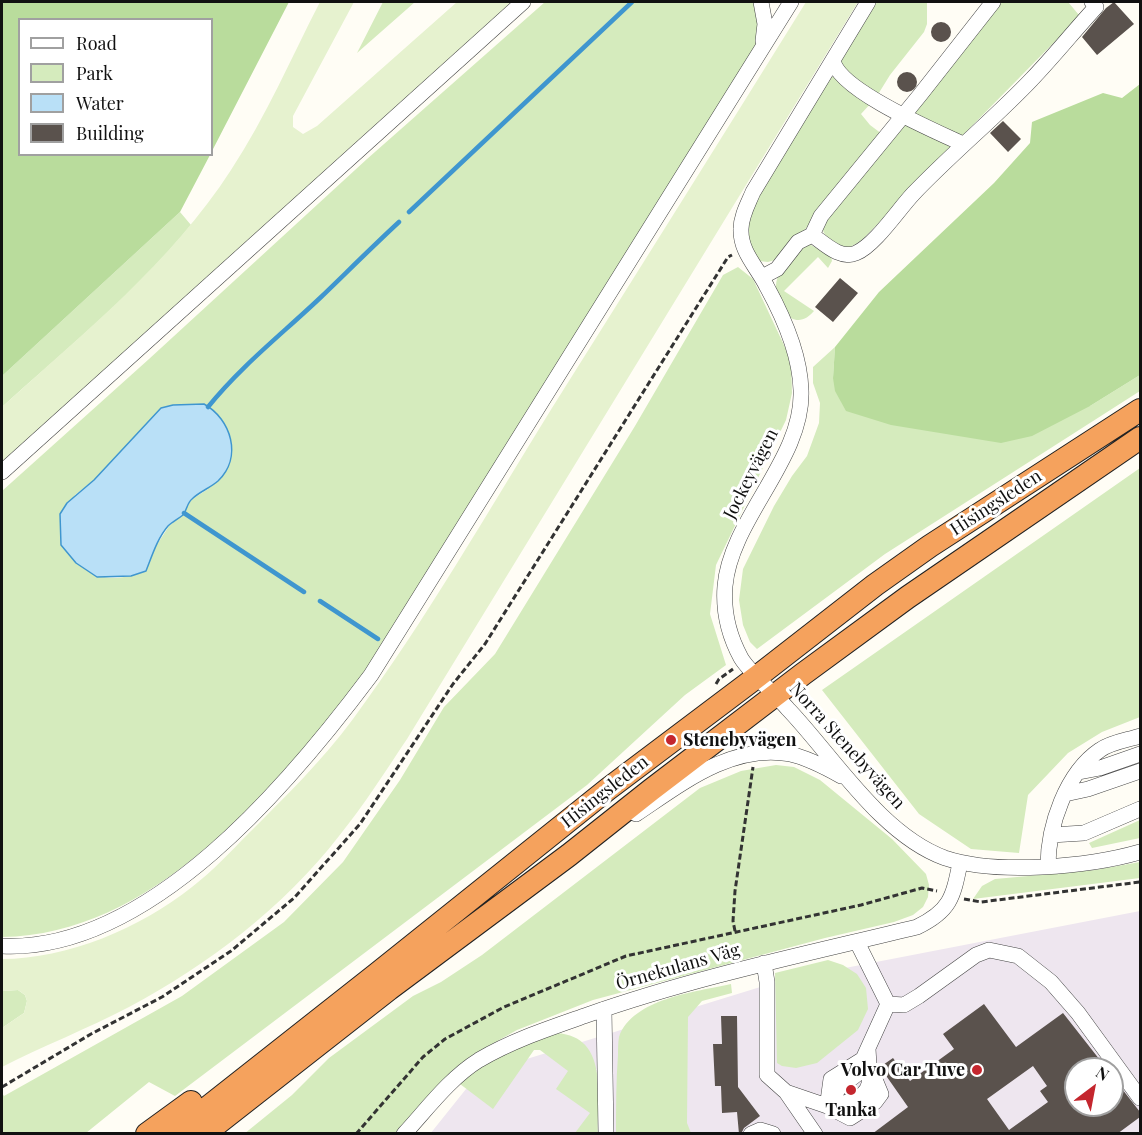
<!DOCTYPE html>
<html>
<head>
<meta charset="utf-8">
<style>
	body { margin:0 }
	#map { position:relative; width:1142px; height:1135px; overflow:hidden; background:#fffdf5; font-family:"Playfair Display",serif }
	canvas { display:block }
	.frame { position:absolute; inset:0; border:3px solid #111; pointer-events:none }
	.legend { position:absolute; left:18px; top:18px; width:195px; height:138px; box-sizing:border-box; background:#fff; border:2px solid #a0a0a0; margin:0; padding:8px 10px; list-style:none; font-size:18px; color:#111 }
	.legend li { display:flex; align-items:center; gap:12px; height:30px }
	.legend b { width:30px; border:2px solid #a0a0a0 }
	.north { position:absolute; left:1064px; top:1057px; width:60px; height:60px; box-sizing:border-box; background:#fff; border:2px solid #a0a0a0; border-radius:50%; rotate:32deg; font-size:16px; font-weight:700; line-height:24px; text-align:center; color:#111 }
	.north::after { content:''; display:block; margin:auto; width:21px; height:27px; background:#c4262e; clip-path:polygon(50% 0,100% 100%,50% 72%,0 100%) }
</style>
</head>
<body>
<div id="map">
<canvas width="1142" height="1135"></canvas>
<div class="frame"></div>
<ul class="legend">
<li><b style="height:8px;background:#fff"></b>Road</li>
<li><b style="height:16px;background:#d5ebbd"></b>Park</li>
<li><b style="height:16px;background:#b9e0f7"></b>Water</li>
<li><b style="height:16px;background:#5a524d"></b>Building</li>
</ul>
<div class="north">N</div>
</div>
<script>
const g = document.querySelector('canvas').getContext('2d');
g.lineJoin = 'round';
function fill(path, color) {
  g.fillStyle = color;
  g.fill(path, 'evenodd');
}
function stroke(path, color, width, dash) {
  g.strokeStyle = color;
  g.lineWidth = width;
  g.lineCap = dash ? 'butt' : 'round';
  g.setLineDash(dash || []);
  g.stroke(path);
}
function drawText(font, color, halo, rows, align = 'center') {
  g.font = font + ' "Playfair Display",serif';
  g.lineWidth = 6;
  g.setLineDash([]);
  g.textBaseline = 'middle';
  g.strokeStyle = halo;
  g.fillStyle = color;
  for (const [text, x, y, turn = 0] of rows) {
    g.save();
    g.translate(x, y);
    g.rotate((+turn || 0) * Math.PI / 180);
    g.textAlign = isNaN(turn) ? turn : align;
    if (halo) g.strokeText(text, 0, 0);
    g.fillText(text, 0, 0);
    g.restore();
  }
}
fill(new Path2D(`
	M 1140,911 L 1140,1133 L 430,1134 L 478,1074 L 783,980 ZM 1076,1069 L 1112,1069 L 1112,1105 L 1076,1105 Z`), '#eee6ef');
fill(new Path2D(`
	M 383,2 L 415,2 L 357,53 Z
	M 545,2 L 754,2 L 760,36 L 753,51 L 354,688 C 266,794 153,935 2,937 L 2,491 L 149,359 L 367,159 ZM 204,404 L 208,489 L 191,500 L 184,513 L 169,526 L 156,546 L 145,571 C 105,586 88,576 61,545 L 61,533 L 75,495 L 94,480 L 125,447 L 173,405 Z
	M 877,2 L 927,2 L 927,24 L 924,32 L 890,75 L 877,96 L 860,86 L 840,62 Z
	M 998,2 L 1068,2 L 1079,15 L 1078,18 L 962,136 L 915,117 L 913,112 Z
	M 831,77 L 835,77 L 872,102 L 861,114 L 870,125 L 882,134 L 799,237 L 778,259 L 768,262 L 759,261 L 745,234 L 748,215 Z
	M 903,123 L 954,145 L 863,239 C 859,242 854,245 850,247 C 836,250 821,236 822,223 Z
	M 180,212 L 191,225 C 136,293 66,349 2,407 L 2,376 Z
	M 809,244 L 831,256 L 832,261 L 828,268 L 818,257 L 784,291 L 814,311 C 808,318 800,323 791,318 C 786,310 780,301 777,293 C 771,274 794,251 809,244 Z
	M 738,267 L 753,279 L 791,360 L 792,393 L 786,420 L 716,565 L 710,614 L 726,665 L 685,695 L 587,785 L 175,1096 L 149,1082 L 86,1133 L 2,1134 L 2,1093 L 4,1096 L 182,996 L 284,922 L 343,862 L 400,780 L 444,707 L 495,654 L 635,426 L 723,275 Z
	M 835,347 L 833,378 L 1090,406 L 1140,375 L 1140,391 L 885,554 L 757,649 L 750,642 L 743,625 L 739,600 L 743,569 L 774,506 L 792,476 L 807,456 L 819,423 L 820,403 L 813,383 L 813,367 Z
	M 1140,468 L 1140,717 L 1102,732 L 1068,753 L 1028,795 L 1019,853 L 971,849 L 919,814 L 822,690 Z
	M 776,765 L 794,767 L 820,780 L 892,839 L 926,874 L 929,885 L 928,897 L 923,907 L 913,915 L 894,922 L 825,938 L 593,1000 L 517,1030 L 476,1053 L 454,1069 L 395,1133 L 244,1134 L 292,1095 L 329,1058 L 413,996 L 441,982 L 482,955 L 700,788 L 741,771 Z
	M 1140,820 L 1140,838 L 1092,848 L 1089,843 Z
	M 1140,862 L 1140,878 L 973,899 L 982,886 L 995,879 L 1095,870 Z
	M 828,960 L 843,965 L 857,974 L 866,988 L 868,1009 L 858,1030 L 817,1063 L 796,1068 L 782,1066 L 777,1063 L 775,973 Z
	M 731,984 L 732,993 L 702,1001 L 688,1017 L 687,1123 L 691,1133 L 616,1133 C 616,1107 616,1081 618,1055 C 618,1050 618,1042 619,1037 C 633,998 696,992 731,984 Z
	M 18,990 L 25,995 L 27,1001 L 24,1013 L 2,1028 L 2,991 Z
	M 557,1033 C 609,1037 597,1096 598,1133 L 575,1133 L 590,1113 L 556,1089 L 568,1071 L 540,1050 L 534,1050 L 493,1109 L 460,1084 L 459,1082 L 500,1054 Z`), '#d5ebbd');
fill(new Path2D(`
	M 2,2 L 289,2 L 212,151 L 212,20 L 20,20 L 20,154 L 210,155 L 180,212 L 2,376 Z
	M 1140,84 L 1140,375 L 1090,406 L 1032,436 L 1001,443 L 891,425 L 846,411 L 835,391 L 833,378 L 835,347 L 879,292 L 994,183 L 1030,143 L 1032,122 L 1103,93 L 1122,98 Z`), '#b9dc9c');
fill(new Path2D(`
	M 320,2 L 354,2 L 293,116 L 293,127 L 303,134 L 317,126 L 457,2 L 515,2 L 2,466 L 2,407 C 83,333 171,263 231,170 C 266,117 291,58 320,2 Z
	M 806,2 L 858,2 L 407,739 C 385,772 364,805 339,836 C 284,907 208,965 129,1007 C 87,1029 43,1046 2,1067 L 2,1028 L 24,1013 L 27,1001 L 25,995 L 18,990 L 2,991 L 2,959 C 67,959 141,928 192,887 C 213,871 230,852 248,834 C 285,797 322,761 353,719 C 426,620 487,513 552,408 C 637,273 722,137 806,2 Z`), '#e6f2cf');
const water = new Path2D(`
	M 204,404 C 231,419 243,457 218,481 C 210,488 199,492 192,499 C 187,503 187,510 183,515 C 178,519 172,522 168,526 C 157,539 152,556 146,571 L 131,576 L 97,577 L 76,563 L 61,545 L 60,514 L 67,503 L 94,480 L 161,408 L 173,405 Z`);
fill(water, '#b9e0f7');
stroke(water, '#3f96cf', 1.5);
stroke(new Path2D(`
	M 409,212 L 632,2
	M 208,407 C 241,366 282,334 320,298 C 346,273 372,247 399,222
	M 184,513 L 304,592
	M 320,601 L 378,639`), '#3f96cf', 4.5);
fill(new Path2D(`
	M 1114,2 L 1134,24 L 1097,55 L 1082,37 L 1106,8 Z
	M931 32a10 10 0 1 1 20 0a10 10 0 1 1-20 0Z
	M897 82a10 10 0 1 1 20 0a10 10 0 1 1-20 0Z
	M 1003,121 L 1021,139 L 1008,152 L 990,133 Z
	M 840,278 L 858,293 L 833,322 L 815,307 Z
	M 984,1004 L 1016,1047 L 1063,1013 L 1107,1069 L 1076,1069 L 1076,1105 L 1112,1105 L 1112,1076 L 1140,1112 L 1140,1117 L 1117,1134 L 872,1134 L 908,1107 L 880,1067 L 893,1058 L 910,1081 L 954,1049 L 943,1034 ZM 1033,1066 L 1047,1086 L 1040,1091 L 1048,1102 L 1009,1130 L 987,1099 Z
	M 721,1016 L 737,1016 L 738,1087 L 760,1116 L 744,1128 L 741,1134 L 739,1134 L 737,1112 L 722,1113 L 721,1086 L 715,1086 L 713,1044 L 722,1044 Z`), '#5a524d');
const minor = new Path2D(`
	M 761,2 L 765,24 L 763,41
	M 868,2 L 753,192 C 748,204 741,216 741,229 C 740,252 758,268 767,287 C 784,318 800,354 801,390 C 804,459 731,518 725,586 C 723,611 729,636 741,658 C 750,673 776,695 788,709 C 833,756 881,835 945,858 C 996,875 1088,867 1140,852
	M 833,60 C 838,90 935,131 963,144
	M 812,235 L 821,216 L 920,95 L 993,2
	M 762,277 L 777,269 L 798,242 L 812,235 C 824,243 840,260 856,253 C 875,245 898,210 913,194 C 951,154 994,119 1032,79 C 1054,56 1074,31 1096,7 L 1092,2
	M 2,472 L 523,2
	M 1079,772 L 1100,768 L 1140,754
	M 1065,794 L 1088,789 L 1140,771
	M 636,814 C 681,784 732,743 790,754 C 808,758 825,767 841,776
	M 1051,835 L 1084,833 L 1140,809
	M 1048,866 C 1048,826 1066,773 1100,750 C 1111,742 1128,740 1140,736
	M 857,942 L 888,1004
	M 2,946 C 149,953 291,782 371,675 L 791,2
	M 764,963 L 767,982 L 767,1075 L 786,1092 L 827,1106 L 839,1088 L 869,1065 L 868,1049
	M 888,1004 L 904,1005 L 919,996 L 976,955 L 989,950 L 1018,956 L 1051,982 L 1078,1013 L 1140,1098
	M 604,1009 L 606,1134
	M 786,1092 L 815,1134
	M 828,1101 L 831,1079 L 863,1059 L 888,1004
	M 827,1106 L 850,1118 L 875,1102 L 881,1094 L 869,1065
	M 827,1106 C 841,1104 865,1101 869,1084 C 870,1079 869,1073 869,1068
	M 404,1134 C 427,1109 450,1078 479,1060 C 513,1040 550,1028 587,1015 C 695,977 806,954 917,927 C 950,911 953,898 960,863
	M 751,1134 L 760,1130 L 773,1134`);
const highway = new Path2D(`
	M 147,1134 L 191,1102
	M 174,1134 L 377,974 L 608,789 L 758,676 L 875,585 L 930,546 L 1140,410
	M 204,1134 L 389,989 L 569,855 L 651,790 L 803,674 L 908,597 L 1140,438`);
stroke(minor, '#444', 16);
stroke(highway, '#222', 24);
stroke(new Path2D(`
	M 716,684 L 719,679 L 733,669
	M 964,899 L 981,902 L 1140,882
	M 735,931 L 733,921 L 735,891 L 753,767
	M 2,1087 L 91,1034 L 162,997 L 231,951 L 294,898 L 360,824 L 453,684 L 485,644 L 728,257 L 732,255
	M 356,1134 L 423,1057 L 445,1039 L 504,1007 L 626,956 L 861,905 L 922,888 L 937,891`), '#333', 3, [6, 3]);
stroke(minor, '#fff', 15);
stroke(highway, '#f5a25d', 22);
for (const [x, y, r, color] of [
	[671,740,6,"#c4262e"],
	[977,1070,6,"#c4262e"],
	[851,1090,6,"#c4262e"]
]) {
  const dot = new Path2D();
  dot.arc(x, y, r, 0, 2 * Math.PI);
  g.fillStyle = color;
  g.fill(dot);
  stroke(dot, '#fff', 2);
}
drawText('18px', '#111', '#fff', [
	["Jockeyvägen",751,474,-63],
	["Hisingsleden",996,503,-33],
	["Norra Stenebyvägen",847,746,48],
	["Hisingsleden",605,792,-38],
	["Örnekulans Väg",678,967,-16]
]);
drawText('bold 18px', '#111', '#fff', [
	["Stenebyvägen",683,740],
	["Volvo Car Tuve",965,1070,"right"],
	["Tanka",851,1110,"center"]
], 'left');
</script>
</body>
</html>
